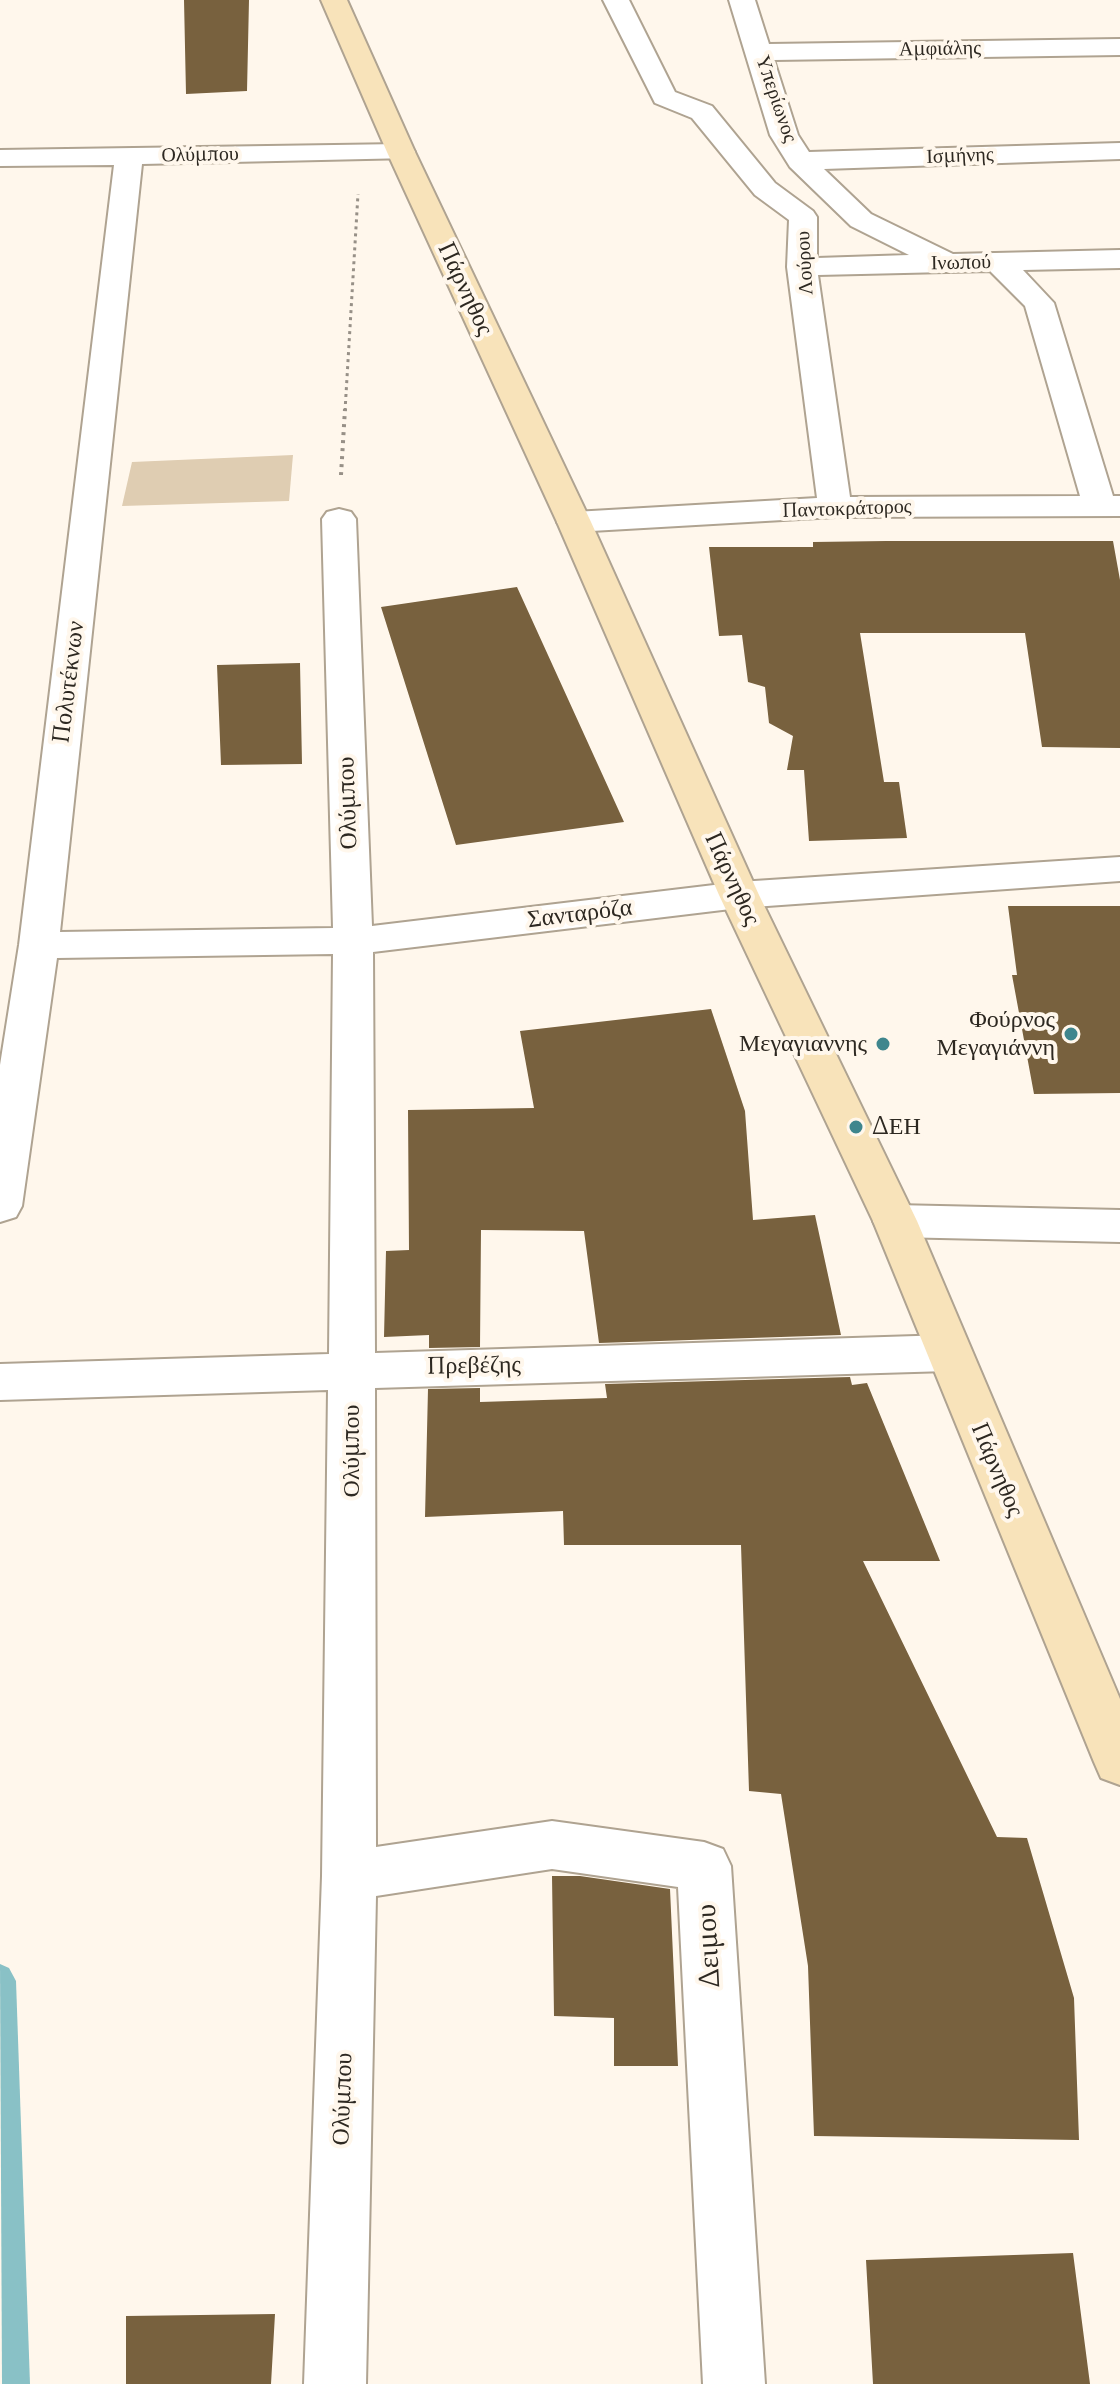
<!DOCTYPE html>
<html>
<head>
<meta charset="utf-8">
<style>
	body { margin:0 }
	canvas { display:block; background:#fff7ec }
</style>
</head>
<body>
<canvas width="1120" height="2384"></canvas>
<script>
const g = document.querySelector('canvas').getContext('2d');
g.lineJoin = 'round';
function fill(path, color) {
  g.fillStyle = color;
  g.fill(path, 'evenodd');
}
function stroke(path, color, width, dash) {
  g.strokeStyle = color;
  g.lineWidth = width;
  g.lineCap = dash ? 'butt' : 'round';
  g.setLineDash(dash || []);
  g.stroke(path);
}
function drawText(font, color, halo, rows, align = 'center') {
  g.font = font + ' Lora,serif';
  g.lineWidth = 8;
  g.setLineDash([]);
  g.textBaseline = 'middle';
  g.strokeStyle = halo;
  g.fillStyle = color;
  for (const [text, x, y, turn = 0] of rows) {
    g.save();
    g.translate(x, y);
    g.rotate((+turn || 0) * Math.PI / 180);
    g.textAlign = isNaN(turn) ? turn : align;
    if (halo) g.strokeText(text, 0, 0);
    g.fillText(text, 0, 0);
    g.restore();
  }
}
fill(new Path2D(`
	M 293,455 L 289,501 L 122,506 L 132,462 Z`), '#dfcdb2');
fill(new Path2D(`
	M 0,1964 L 9,1968 L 16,1981 L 30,2384 L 2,2384 Z`), '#89c1c6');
fill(new Path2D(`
	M 184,0 L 249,0 L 247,91 L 186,94 Z
	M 886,541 L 1113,541 L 1120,580 L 1120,748 L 1042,747 L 1025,633 L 860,633 L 884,782 L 899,782 L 907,838 L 809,841 L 804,770 L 787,770 L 793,736 L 769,723 L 765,687 L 748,682 L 742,635 L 719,636 L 709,547 L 813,547 L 813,542 Z
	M 517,587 L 624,822 L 456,845 L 381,607 Z
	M 300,663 L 302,764 L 221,765 L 217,665 Z
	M 1008,906 L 1120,906 L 1120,1093 L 1034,1094 L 1012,975 L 1017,975 Z
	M 711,1009 L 745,1111 L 753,1220 L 815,1215 L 841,1335 L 599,1343 L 584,1231 L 481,1230 L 480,1347 L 429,1348 L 429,1335 L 384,1337 L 386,1251 L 409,1250 L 408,1110 L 534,1108 L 520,1031 Z
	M 850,1377 L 852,1385 L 867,1383 L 940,1561 L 863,1561 L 997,1837 L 1027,1838 L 1074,1998 L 1079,2140 L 814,2136 L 808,1966 L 781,1794 L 749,1791 L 741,1545 L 564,1545 L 563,1511 L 425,1517 L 428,1389 L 480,1388 L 480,1402 L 607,1398 L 605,1384 Z
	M 552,1876 L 580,1876 L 670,1889 L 678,2066 L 614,2066 L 614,2018 L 554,2016 Z
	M 1073,2253 L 1090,2384 L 873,2384 L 866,2260 Z
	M 275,2314 L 271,2384 L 126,2384 L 126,2316 Z`), '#78613e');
const minor = new Path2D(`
	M 603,0 L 629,0 L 675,92 L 712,106 L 775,183 L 813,211 L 817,217 L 817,258 L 909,255 L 851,226 L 790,167 L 770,135 L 729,0 L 755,0 L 769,44 L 1120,39 L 1120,55 L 774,60 L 798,135 L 809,152 L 1120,143 L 1120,159 L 824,169 L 871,214 L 953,254 L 1120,250 L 1120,268 L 1023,270 L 1054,303 L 1113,496 L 1120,496 L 1120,516 L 835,517 L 574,532 L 562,529 L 557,522 L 562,515 L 574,512 L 817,498 L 787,267 L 789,220 L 755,195 L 692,118 L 655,103 ZM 990,271 L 1025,306 L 1080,496 L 850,497 L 818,275 Z
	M 401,144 L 411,146 L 415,152 L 411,158 L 142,164 L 60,932 L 333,928 L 322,519 L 327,512 L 339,509 L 351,512 L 356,519 L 372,926 L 739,882 L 1120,857 L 1120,881 L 739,908 L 373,952 L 375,1353 L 948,1335 L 964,1340 L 971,1353 L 964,1366 L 948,1371 L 375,1388 L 376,1847 L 552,1821 L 704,1842 L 723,1849 L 731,1866 L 765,2384 L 703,2384 L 678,1887 L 552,1869 L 376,1896 L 366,2384 L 304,2384 L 322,1876 L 328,1390 L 0,1400 L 0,1364 L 329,1354 L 333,954 L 57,958 L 22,1206 L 16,1217 L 0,1222 L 0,1065 L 19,945 L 114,165 L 0,166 L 0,150 Z
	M 895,1205 L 1120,1210 L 1120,1242 L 895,1237 L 879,1232 L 873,1221 L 879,1210 Z`);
const secondary = new Path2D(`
	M 321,0 L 347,0 L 415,152 L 591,522 L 759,895 L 917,1221 L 1120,1699 L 1120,1785 L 1101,1778 L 1094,1762 L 873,1221 L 719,895 L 557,522 L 387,152 Z`);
stroke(minor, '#afa391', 4);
stroke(secondary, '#afa391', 4);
stroke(new Path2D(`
	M 345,411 L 358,194`), '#979087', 3, [3, 4]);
stroke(new Path2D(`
	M 341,475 L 345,409`), '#979087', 4, [3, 5]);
fill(minor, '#fff');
fill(secondary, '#f8e3ba');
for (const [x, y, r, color] of [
	[1071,1034,8,"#3f868d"],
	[883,1044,8,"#3f868d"],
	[856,1127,8,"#3f868d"]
]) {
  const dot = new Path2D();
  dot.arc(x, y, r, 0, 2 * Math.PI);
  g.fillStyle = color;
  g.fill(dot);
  stroke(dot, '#fff7ec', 3);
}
drawText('20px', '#2d2821', '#fff7ec', [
	["Αμφιάλης",940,49,-1],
	["Υπερίωνος",776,99,71],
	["Ολύμπου",200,155,-1],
	["Ισμήνης",960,156,-2],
	["Λούρου",805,263,-93],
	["Ινωπού",961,263,-1],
	["Παντοκράτορος",847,509,-2]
]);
drawText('24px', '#2d2821', '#fff7ec', [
	["Πάρνηθος",465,289,65],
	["Πολυτέκνων",69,682,-83],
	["Ολύμπου",348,803,-92],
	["Πάρνηθος",732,879,65],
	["Σανταρόζα",580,914,-7],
	["Πρεβέζης",474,1366,-1],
	["Ολύμπου",352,1451,-90],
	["Πάρνηθος",997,1470,67],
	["Ολύμπου",343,2099,-88]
]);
drawText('24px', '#2d2821', '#fff7ec', [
	["Φούρνος",1055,1020],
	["Μεγαγιάννη",1055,1048],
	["Μεγαγιαννης",867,1044],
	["ΔΕΗ",872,1127,"left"]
], 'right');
drawText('28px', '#2d2821', '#fff7ec', [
	["Δειμου",709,1946,-93]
]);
</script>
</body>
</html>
